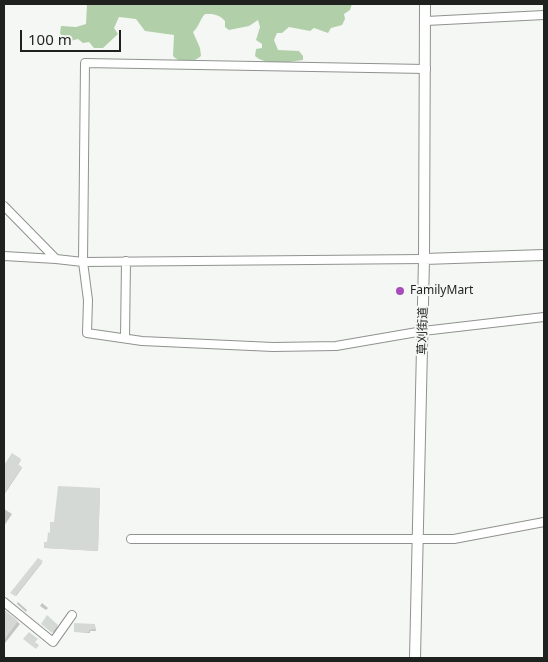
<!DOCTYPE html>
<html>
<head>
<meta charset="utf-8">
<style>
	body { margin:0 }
	#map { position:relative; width:548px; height:662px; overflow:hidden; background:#f4f7f3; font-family:"Noto Sans",sans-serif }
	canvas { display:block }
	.frame { position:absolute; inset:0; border:5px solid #1f211f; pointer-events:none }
	.scale { position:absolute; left:20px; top:30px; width:101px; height:22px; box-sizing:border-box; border:2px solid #1f211f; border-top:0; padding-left:6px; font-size:15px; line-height:18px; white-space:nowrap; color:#1f211f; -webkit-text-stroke:4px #f4f7f3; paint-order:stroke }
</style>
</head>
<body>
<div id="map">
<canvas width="548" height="662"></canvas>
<div class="frame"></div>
<div class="scale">100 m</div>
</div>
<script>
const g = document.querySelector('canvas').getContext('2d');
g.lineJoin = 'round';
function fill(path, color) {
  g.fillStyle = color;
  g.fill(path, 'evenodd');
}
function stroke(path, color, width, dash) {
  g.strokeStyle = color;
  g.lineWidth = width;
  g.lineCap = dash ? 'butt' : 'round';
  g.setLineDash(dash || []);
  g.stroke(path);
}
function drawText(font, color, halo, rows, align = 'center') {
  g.font = font + ' "Noto Sans","Noto Sans JP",sans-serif';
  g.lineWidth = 4;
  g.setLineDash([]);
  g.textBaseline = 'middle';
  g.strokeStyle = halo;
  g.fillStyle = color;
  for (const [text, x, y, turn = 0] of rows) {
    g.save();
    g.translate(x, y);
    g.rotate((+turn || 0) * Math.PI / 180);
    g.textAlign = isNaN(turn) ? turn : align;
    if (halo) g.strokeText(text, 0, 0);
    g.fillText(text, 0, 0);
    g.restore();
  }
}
fill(new Path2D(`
	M 87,4 L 352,4 L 350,10 L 344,14 L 345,19 L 342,25 L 331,28 L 328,33 L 314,28 L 310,31 L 289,27 L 282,33 L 277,33 L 274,40 L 278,50 L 299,51 L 303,56 L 303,60 C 289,62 266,66 255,56 L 256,49 L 262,48 L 262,44 L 256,40 L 260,27 L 258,20 L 249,26 L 229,30 L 225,27 L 225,21 C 219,14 213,14 205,14 C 200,19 199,27 193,32 L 200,48 L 201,56 C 194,63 179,63 173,56 L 174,35 L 145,31 L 136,19 L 119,17 L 114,28 L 118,34 L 103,48 L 94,48 L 89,42 L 83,43 L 78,39 L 66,42 L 60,33 L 61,26 L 76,27 L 86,24 Z`), '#b1d0a9');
fill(new Path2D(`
	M 12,454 L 21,460 L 18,465 L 22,468 L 4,495 L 4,467 Z
	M 100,490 L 98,551 L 46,548 L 55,524 Z
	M 4,509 L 12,514 L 4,526 Z
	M 39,560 L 42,563 L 16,596 L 13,593 Z
	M 18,602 L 27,610 L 26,612 L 17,604 Z
	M 42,603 L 48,608 L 46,610 L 40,606 Z
	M 4,610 L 20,624 L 5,643 L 4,642 Z
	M 47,617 L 59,628 L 55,634 L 42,624 Z
	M 95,625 L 96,631 L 90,631 L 90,633 L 75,632 Z`), '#0003');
fill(new Path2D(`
	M 12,453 L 21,459 L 18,464 L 22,467 L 4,494 L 4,465 Z
	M 58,486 L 100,488 L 98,551 L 44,548 L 44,542 L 47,542 L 48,532 L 50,533 L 50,522 L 54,522 Z
	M 38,558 L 43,561 L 15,596 L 10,593 Z
	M 6,611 L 18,621 L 4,640 L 4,614 Z
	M 47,615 L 58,625 L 52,633 L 41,624 Z
	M 74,623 L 95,624 L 95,629 L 89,630 L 89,632 L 74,632 Z
	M 29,632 L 38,639 L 35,642 L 39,645 L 36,649 L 23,639 Z`), '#d5d9d5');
const street = new Path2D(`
	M 426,21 L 544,15
	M 426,69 L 85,63 L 83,262 L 88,300 L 87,333 L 142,341 L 273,347 L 336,346 L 423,331 L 544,317
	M 4,206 L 56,259 L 83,262 L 424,259
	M 4,256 L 56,259
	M 125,338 L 126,261
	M 131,539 L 454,539 L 544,522
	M 4,602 L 53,642 L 72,615`);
const secondary = new Path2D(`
	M 424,259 L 544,255
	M 415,658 L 424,259 L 425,4`);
stroke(street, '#8f928e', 10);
stroke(secondary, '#8f928e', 12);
stroke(street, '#fff', 8);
stroke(secondary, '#fff', 10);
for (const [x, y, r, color] of [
	[400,291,5,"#a54dba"]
]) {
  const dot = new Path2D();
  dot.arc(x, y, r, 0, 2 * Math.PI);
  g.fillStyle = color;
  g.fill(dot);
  stroke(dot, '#f4f7f3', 2);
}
drawText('12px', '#1f211f', '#f4f7f3', [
	["FamilyMart",410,291]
], 'left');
drawText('12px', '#1f211f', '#f4f7f3', [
	["草刈街道",423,331,-89]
]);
</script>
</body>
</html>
